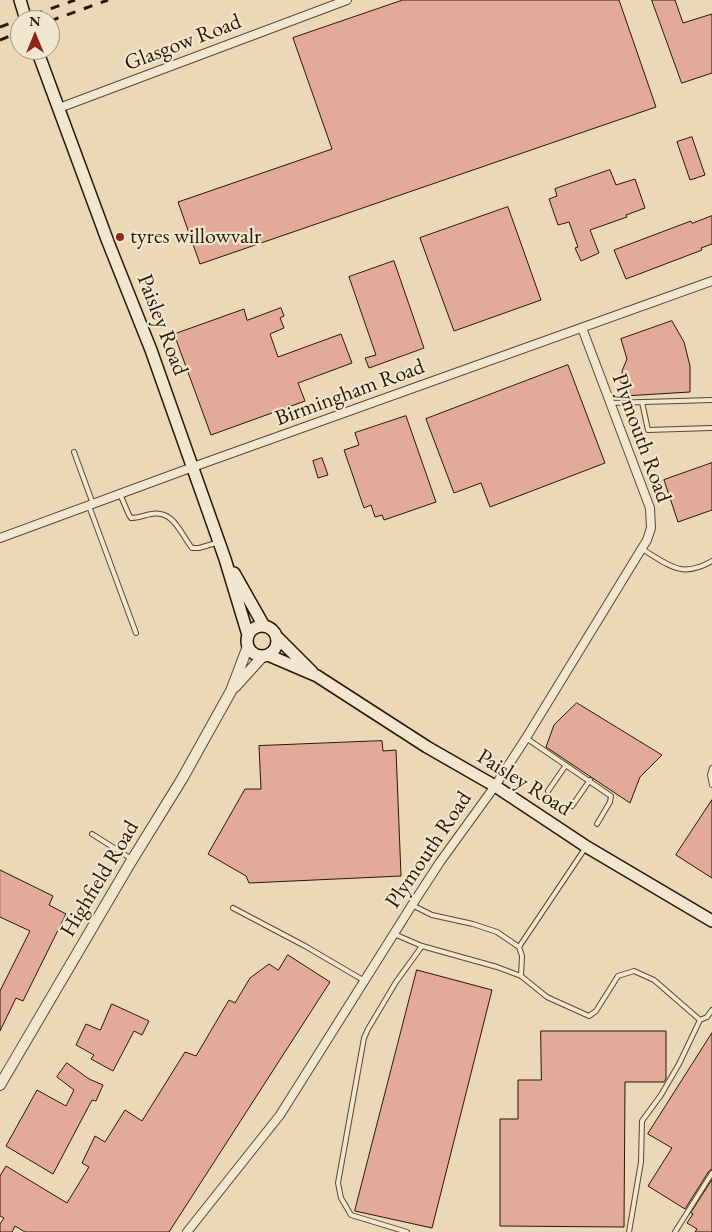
<!DOCTYPE html>
<html>
<head>
<meta charset="utf-8">
<style>
	body { margin:0 }
	#map { position:relative; width:712px; height:1232px; overflow:hidden; background:#ead8b6; font-family:"EB Garamond",serif }
	canvas { display:block }
	.north { position:absolute; left:10px; top:10px; width:50px; height:50px; box-sizing:border-box; background:#f1e6d0; border:1px solid #a2937e; border-radius:50%; rotate:0deg; font-size:14px; font-weight:700; line-height:20px; text-align:center; color:#2b1602 }
	.north::after { content:''; display:block; margin:auto; width:18px; height:22px; background:#8f2418; clip-path:polygon(50% 0,100% 100%,50% 72%,0 100%) }
</style>
</head>
<body>
<div id="map">
<canvas width="712" height="1232"></canvas>
<div class="north">N</div>
</div>
<script>
const g = document.querySelector('canvas').getContext('2d');
g.lineJoin = 'round';
function fill(path, color) {
  g.fillStyle = color;
  g.fill(path, 'evenodd');
}
function stroke(path, color, width, dash) {
  g.strokeStyle = color;
  g.lineWidth = width;
  g.lineCap = dash ? 'butt' : 'round';
  g.setLineDash(dash || []);
  g.stroke(path);
}
function drawText(font, color, halo, rows, align = 'center') {
  g.font = font + ' "EB Garamond",serif';
  g.lineWidth = 4.5;
  g.setLineDash([]);
  g.textBaseline = 'middle';
  g.strokeStyle = halo;
  g.fillStyle = color;
  for (const [text, x, y, turn = 0] of rows) {
    g.save();
    g.translate(x, y);
    g.rotate((+turn || 0) * Math.PI / 180);
    g.textAlign = isNaN(turn) ? turn : align;
    if (halo) g.strokeText(text, 0, 0);
    g.fillText(text, 0, 0);
    g.restore();
  }
}
const building = new Path2D(`
	M 403,0 L 619,0 L 656,107 L 200,264 L 178,202 L 332,149 L 293,38 Z
	M 652,0 L 675,0 L 683,23 L 712,14 L 712,73 L 682,83 Z
	M 692,137 L 705,175 L 690,180 L 677,142 Z
	M 610,170 L 616,185 L 635,179 L 645,208 L 626,215 L 627,217 L 590,230 L 599,253 L 581,261 L 575,248 L 578,247 L 569,222 L 558,225 L 549,199 L 557,196 L 555,189 Z
	M 508,207 L 541,300 L 454,331 L 420,238 Z
	M 712,216 L 712,244 L 701,248 L 702,250 L 626,279 L 614,250 L 691,221 L 692,223 Z
	M 394,261 L 424,348 L 369,368 L 365,358 L 376,355 L 349,277 Z
	M 281,308 L 284,316 L 280,318 L 284,328 L 270,334 L 278,357 L 341,334 L 352,363 L 298,383 L 305,401 L 211,435 L 174,334 L 244,309 L 247,320 Z
	M 672,321 L 684,342 L 690,366 L 690,392 L 624,396 L 622,371 L 627,359 L 621,339 Z
	M 568,365 L 605,463 L 490,507 L 481,483 L 454,493 L 426,419 Z
	M 406,416 L 436,502 L 384,520 L 382,515 L 375,517 L 371,505 L 364,508 L 344,450 L 359,445 L 355,433 Z
	M 322,458 L 328,475 L 318,478 L 313,461 Z
	M 712,463 L 712,510 L 678,522 L 664,480 Z
	M 577,703 L 662,755 L 640,777 L 630,803 L 546,747 L 554,725 Z
	M 382,741 L 383,751 L 396,750 L 401,876 L 249,883 L 246,876 L 208,854 L 245,789 L 261,789 L 259,746 Z
	M 712,800 L 712,878 L 676,855 Z
	M 0,870 L 53,896 L 49,905 L 66,914 L 23,1001 L 16,998 L 0,1031 L 0,991 L 30,931 L 0,917 Z
	M 288,955 L 330,982 L 169,1232 L 25,1232 L 15,1226 L 12,1232 L 0,1232 L 0,1224 L 4,1218 L 0,1216 L 0,1176 L 6,1166 L 67,1203 L 89,1167 L 82,1163 L 95,1136 L 105,1142 L 125,1110 L 142,1121 L 185,1052 L 196,1056 L 229,1000 L 235,1003 L 250,978 L 269,964 L 278,970 Z
	M 417,970 L 492,990 L 432,1228 L 355,1211 Z
	M 112,1004 L 149,1021 L 142,1035 L 134,1031 L 113,1071 L 91,1059 L 94,1055 L 76,1045 L 86,1024 L 100,1030 Z
	M 541,1031 L 666,1031 L 666,1079 L 664,1082 L 625,1082 L 624,1227 L 500,1226 L 500,1119 L 518,1119 L 518,1080 L 541,1080 Z
	M 712,1033 L 712,1169 L 709,1171 L 685,1209 L 648,1186 L 672,1148 L 648,1134 Z
	M 67,1063 L 89,1079 L 103,1085 L 96,1101 L 92,1100 L 53,1174 L 6,1146 L 37,1090 L 66,1106 L 74,1090 L 57,1077 Z
	M 712,1180 L 712,1232 L 695,1232 L 697,1229 L 687,1223 L 693,1214 L 691,1213 Z`);
fill(building, '#e3aa97');
stroke(building, '#2b1602', 1);
const service = new Path2D(`
	M 642,402 L 648,430 L 711,428
	M 610,403 L 712,400
	M 74,452 L 93,504
	M 120,494 L 129,515 L 131,518 C 139,518 144,515 151,514 C 174,510 180,533 192,548 L 199,548 L 216,543
	M 89,506 L 136,633
	M 642,549 C 669,565 681,579 712,561
	M 526,738 L 611,796 L 610,802 L 597,824
	M 712,768 L 710,775 L 712,785
	M 548,791 L 566,765
	M 572,806 L 590,780
	M 92,834 L 130,858
	M 412,905 L 432,915 L 473,924 L 497,932 L 519,947 L 522,956 L 521,976
	M 233,908 L 305,946 L 363,980
	M 394,934 L 422,946 L 497,967 L 521,976 L 547,997 L 589,1016 L 596,1011 L 618,976 L 634,971 L 654,980 L 700,1020 L 707,1017 L 712,1010
	M 519,947 L 586,847
	M 407,1232 L 351,1215 L 341,1198 L 338,1183 L 364,1038 L 368,1029 L 396,982 L 422,946
	M 629,1232 L 641,1162 L 642,1121 L 661,1095 L 679,1064 L 700,1020
	M 675,1232 L 712,1173`);
const minor = new Path2D(`
	M 59,108 L 347,0
	M 0,538 L 193,467 L 712,281
	M 187,1232 L 280,1115 L 412,905 L 440,862 L 495,786 L 526,738 L 647,540 L 651,528 L 650,508 L 582,328`);
const tertiary = new Path2D(`
	M 235,687 L 263,656
	M 0,1085 L 129,865 L 182,779 L 231,691 L 248,646`);
const secondary = new Path2D(`
	M 20,0 L 26,20
	M 37,50 L 108,242 L 151,350 L 225,559 L 248,635
	M 234,573 L 264,626
	M247 641a15 15 0 1 1 30 0a15 15 0 1 1-30 0Z
	M 278,638 L 312,672
	M 268,655 L 317,676 L 427,747 L 495,786 L 587,847 L 712,921`);
stroke(service, '#5b462f', 6);
stroke(minor, '#5b462f', 10);
stroke(tertiary, '#5b462f', 12);
stroke(secondary, '#2b1602', 14);
stroke(service, '#f1e6d0', 4);
stroke(minor, '#f1e6d0', 8);
stroke(tertiary, '#f1e6d0', 10);
stroke(secondary, '#f1e6d0', 11);
stroke(new Path2D(`
	M 50,21 L 108,0
	M 0,27 L 75,0
	M 0,40 L 20,32`), '#2b1602', 3, [9, 9]);
for (const [x, y, r, color] of [
	[120,237,5,"#8f2418"]
]) {
  const dot = new Path2D();
  dot.arc(x, y, r, 0, 2 * Math.PI);
  g.fillStyle = color;
  g.fill(dot);
  stroke(dot, '#f1e6d0', 2);
}
drawText('22px', '#2b1602', '#f1e6d0', [
	["Glasgow Road",183,43,-21],
	["Paisley Road",162,325,69],
	["Birmingham Road",350,393,-20],
	["Plymouth Road",641,438,70],
	["Paisley Road",524,783,32],
	["Plymouth Road",429,850,-56],
	["Highfield Road",100,879,-59]
]);
drawText('22px', '#2b1602', '#f1e6d0', [
	["tyres willowvalr",130,237]
], 'left');
</script>
</body>
</html>
